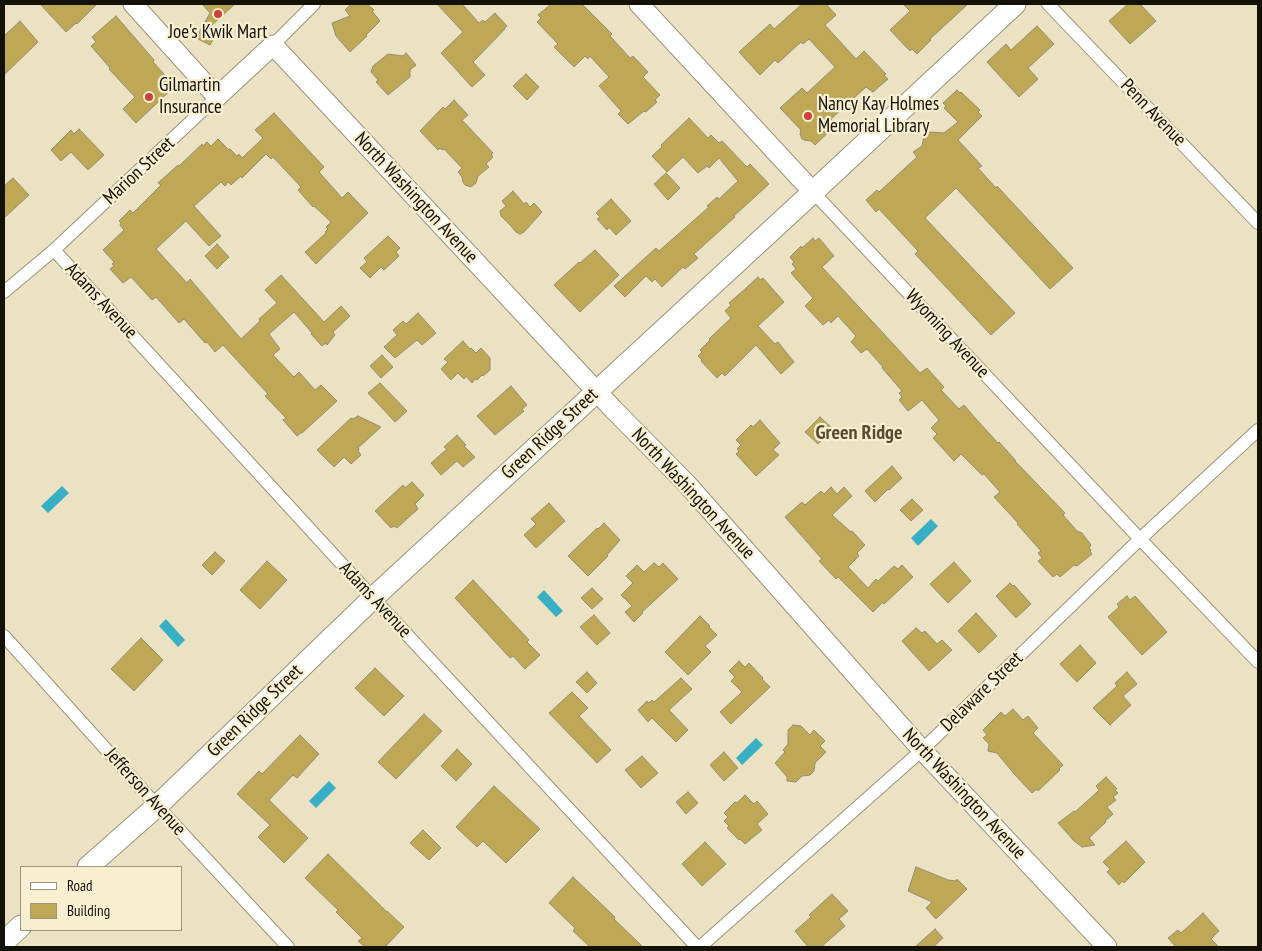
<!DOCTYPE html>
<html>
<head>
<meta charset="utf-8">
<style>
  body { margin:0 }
  #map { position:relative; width:1262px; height:951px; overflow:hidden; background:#eae2c3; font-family:"PT Sans Narrow",sans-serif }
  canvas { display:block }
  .frame { position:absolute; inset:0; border:5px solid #141107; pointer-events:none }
  .legend { position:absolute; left:20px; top:866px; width:162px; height:65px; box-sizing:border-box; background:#f7efd0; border:1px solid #9c9680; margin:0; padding:6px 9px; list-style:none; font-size:15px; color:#141107 }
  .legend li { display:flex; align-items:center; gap:10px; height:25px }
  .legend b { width:25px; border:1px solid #9c9680 }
</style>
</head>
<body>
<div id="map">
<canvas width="1262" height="951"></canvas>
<div class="frame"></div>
<ul class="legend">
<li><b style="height:6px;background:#fff"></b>Road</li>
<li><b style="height:14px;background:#bea855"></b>Building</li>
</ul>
</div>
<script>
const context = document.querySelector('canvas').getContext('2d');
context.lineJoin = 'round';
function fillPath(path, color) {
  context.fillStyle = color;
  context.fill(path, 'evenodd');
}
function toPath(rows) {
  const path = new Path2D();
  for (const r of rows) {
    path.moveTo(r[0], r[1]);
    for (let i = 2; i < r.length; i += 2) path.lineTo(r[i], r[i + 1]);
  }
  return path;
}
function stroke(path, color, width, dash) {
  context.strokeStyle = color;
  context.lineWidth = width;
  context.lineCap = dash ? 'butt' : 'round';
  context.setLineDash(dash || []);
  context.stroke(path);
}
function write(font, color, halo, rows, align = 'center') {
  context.font = font + ' "PT Sans Narrow",sans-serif';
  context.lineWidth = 4.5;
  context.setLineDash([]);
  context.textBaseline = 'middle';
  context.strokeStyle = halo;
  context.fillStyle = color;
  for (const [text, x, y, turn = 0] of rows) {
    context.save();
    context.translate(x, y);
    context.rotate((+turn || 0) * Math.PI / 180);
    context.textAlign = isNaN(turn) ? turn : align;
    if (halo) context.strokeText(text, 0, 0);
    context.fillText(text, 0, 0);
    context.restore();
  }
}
fillPath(toPath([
  [62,486,69,493,48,513,41,506],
  [931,519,938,526,918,546,911,538],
  [544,590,563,611,556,617,537,597],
  [166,619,185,640,178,647,159,626],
  [756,738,763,745,742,765,736,758],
  [329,781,336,788,316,808,309,801]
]), '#38afc5');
const building = toPath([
  [40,4,97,4,77,24,76,23,66,32,40,4],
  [202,4,235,4,211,26,218,30,210,45,196,38,210,13,202,4],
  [351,4,367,4,374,10,372,11,380,21,366,35,367,36,350,52,336,36,332,23,350,16,345,10,351,4],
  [437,4,462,4,479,23,483,20,485,22,495,13,507,26,504,29,505,29,473,62,485,75,472,87,441,53,463,32,437,4],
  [551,4,582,4,612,34,610,36,630,58,633,56,648,72,643,77,660,95,655,100,657,102,646,112,644,111,628,124,618,114,621,111,599,86,609,77,590,56,588,59,585,56,574,67,554,47,558,44,537,22,541,18,538,15,551,4],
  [802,4,826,4,836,15,825,25,856,59,864,51,886,74,884,75,888,79,873,92,866,87,831,119,836,125,815,145,811,141,804,140,802,139,800,134,801,130,780,108,802,88,807,93,835,67,809,39,803,44,801,42,778,63,775,60,760,75,739,52,770,24,774,29,802,4],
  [903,4,968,4,930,39,931,40,917,54,912,49,910,51,890,30,910,11,903,4],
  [1128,4,1140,4,1156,21,1130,44,1109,21,1128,4],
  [116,16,154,60,153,62,175,86,136,123,123,109,135,97,109,69,110,68,91,46,96,42,92,37,116,16],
  [20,21,38,42,4,75,4,36,20,21],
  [1037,26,1054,44,1028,68,1038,79,1019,97,987,62,1006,44,1011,50,1037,26],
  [406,53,416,65,410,70,410,77,388,95,376,82,378,80,371,72,373,66,388,54,403,56,406,53],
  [526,74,539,87,527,100,513,86,526,74],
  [957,90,960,93,961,92,980,110,978,112,982,116,958,140,982,166,978,168,996,188,997,186,1073,268,1050,289,956,188,925,218,1015,313,991,335,915,254,918,251,879,209,876,212,866,200,877,190,879,192,917,157,913,152,922,146,924,136,930,132,944,133,958,122,944,108,946,106,943,103,957,90],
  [454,100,468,115,462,120,493,153,491,154,493,157,486,164,489,167,478,176,476,183,471,187,465,185,463,182,462,177,458,172,462,168,444,149,442,150,440,148,438,150,420,131,443,107,445,109,454,100],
  [274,113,324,167,319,172,342,198,348,192,368,213,316,264,305,252,326,233,325,232,328,229,326,227,331,222,314,206,313,207,298,190,301,187,273,157,271,159,266,154,242,178,241,176,231,185,228,182,225,186,221,182,194,206,221,236,209,246,186,221,156,249,187,283,190,279,241,339,260,321,259,319,277,303,265,290,281,275,324,322,341,306,350,316,333,332,335,335,327,345,326,343,322,346,311,334,312,333,294,312,269,334,280,349,273,355,294,377,299,372,315,390,321,385,337,401,302,433,302,432,297,436,283,420,286,418,265,396,268,394,223,345,215,352,207,342,205,343,184,319,179,323,156,297,152,300,131,277,123,283,110,269,114,266,112,264,114,262,103,250,124,230,120,225,121,223,119,221,130,210,133,213,161,185,158,183,178,165,179,166,202,144,203,146,207,142,211,146,218,139,229,150,230,149,237,156,239,154,242,158,263,138,255,130,274,113],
  [689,118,708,138,711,135,719,143,722,141,747,167,750,164,769,184,734,216,735,217,694,254,698,258,685,269,683,267,662,287,655,279,652,282,646,276,625,297,614,286,656,248,659,251,709,207,707,206,717,197,719,199,738,181,719,158,709,168,707,166,698,173,683,157,667,172,652,156,662,147,661,145,689,118],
  [79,129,104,155,88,170,71,152,61,161,51,150,71,130,74,134,79,129],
  [666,173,680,188,668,200,654,184,666,173],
  [13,178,29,195,4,218,4,186,13,178],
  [513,191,524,204,526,202,530,207,534,203,542,212,524,232,520,234,516,232,510,225,501,216,500,211,506,206,502,201,513,191],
  [611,199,631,221,616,235,609,227,607,230,597,219,600,217,596,213,611,199],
  [388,236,400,248,396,252,399,256,384,270,381,267,370,278,360,268,367,262,364,258,388,236],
  [813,238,815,241,819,238,834,256,822,267,920,373,927,368,944,387,941,390,959,409,964,405,976,419,998,443,999,442,1016,461,1015,461,1065,513,1063,515,1077,531,1082,533,1091,545,1089,548,1091,550,1090,551,1092,554,1077,566,1074,565,1060,577,1057,574,1053,577,1038,561,1042,558,1038,553,1041,551,1017,524,1018,523,994,497,1000,492,984,474,982,475,961,454,954,461,933,438,937,434,931,428,939,420,922,400,908,411,899,400,902,397,899,393,902,391,882,368,883,367,867,349,861,353,851,342,856,336,838,316,831,323,829,320,823,325,805,306,813,298,791,273,796,269,792,264,794,262,790,257,801,246,802,248,813,238],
  [217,244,229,257,217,269,205,256,217,244],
  [595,250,619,275,580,312,554,285,579,262,580,263,595,250],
  [758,277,760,280,763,278,784,302,758,326,775,344,778,342,794,362,781,374,756,345,725,376,722,373,717,378,701,361,702,360,698,356,702,352,700,350,710,340,709,339,731,318,725,311,731,305,729,303,745,289,758,277],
  [418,313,436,333,422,345,417,340,395,358,384,347,397,335,393,330,403,321,406,324,418,313],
  [463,341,470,349,471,348,476,353,481,348,490,358,490,370,483,376,482,375,477,380,475,379,472,383,466,376,464,379,458,373,451,380,441,369,448,362,444,359,463,341],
  [382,355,393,367,381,378,370,366,382,355],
  [380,383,407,411,395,422,368,393,380,383],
  [511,386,527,405,522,409,524,411,495,435,477,416,511,386],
  [358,416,381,427,358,448,359,449,358,451,361,455,351,464,344,457,334,467,317,450,351,418,353,419,358,416],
  [820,417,833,429,818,444,805,432,820,417],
  [760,420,780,443,773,450,779,455,756,476,736,454,739,451,737,449,741,445,736,440,751,425,753,427,760,420],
  [457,435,466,445,464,446,475,457,463,467,457,461,441,475,431,463,447,449,444,447,457,435],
  [892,466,902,478,889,490,888,489,875,502,865,491,892,466],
  [412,482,424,495,415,504,418,509,397,528,394,526,391,528,375,511,403,485,405,488,412,482],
  [831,487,837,494,844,487,852,496,832,515,851,532,852,531,865,545,857,553,859,556,848,567,868,588,876,579,878,581,894,566,898,569,902,565,913,577,884,604,883,602,873,612,838,577,836,579,819,561,822,559,785,517,802,502,805,505,821,491,824,494,831,487],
  [912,499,923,510,911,521,900,510,912,499],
  [549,503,565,521,536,548,524,535,536,524,531,519,549,503],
  [604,523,620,540,607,555,608,556,588,576,568,556,597,528,598,529,604,523],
  [215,552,225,561,212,575,202,565,215,552],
  [267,561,287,580,260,609,240,590,267,561],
  [954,562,971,581,948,603,930,584,954,562],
  [654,563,659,567,663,563,678,579,642,612,643,613,634,622,625,612,632,606,621,595,633,583,626,576,637,565,644,572,654,563],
  [473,580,529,640,527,642,540,655,525,669,513,656,510,658,455,598,473,580],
  [1010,583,1013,586,1014,585,1031,604,1016,618,996,596,1010,583],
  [592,588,603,599,592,609,581,598,592,588],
  [1127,596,1130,600,1135,596,1167,632,1142,655,1108,617,1119,607,1117,604,1127,596],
  [976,613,997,636,979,653,958,631,976,613],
  [594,615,610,633,597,645,580,627,594,615],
  [700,616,710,626,709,627,717,635,705,646,711,652,688,675,665,652,700,616],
  [916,628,922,633,925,631,937,644,942,640,952,650,929,671,902,641,916,628],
  [141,638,163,660,134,691,111,669,141,638],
  [1080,645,1096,663,1077,682,1060,664,1080,645],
  [739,661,745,667,749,663,763,678,762,679,770,687,731,724,720,712,742,692,731,681,735,677,729,671,739,661],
  [375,668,404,696,384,716,355,688,375,668],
  [587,672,597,683,587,693,576,682,587,672],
  [1127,672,1137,684,1123,696,1131,705,1110,725,1093,708,1117,686,1115,683,1127,672],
  [681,678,692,689,669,710,688,730,676,742,652,718,648,722,638,710,647,701,649,703,652,700,654,702,681,678],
  [572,692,588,708,579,716,611,750,597,763,549,713,572,692],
  [1013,709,1023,720,1028,716,1038,728,1033,733,1063,765,1059,769,1060,770,1038,791,1037,789,1032,793,1015,775,997,753,988,751,989,744,983,738,987,735,983,730,1001,712,1005,716,1013,709],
  [424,714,442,731,396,779,378,762,424,714],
  [793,725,801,726,810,735,814,730,825,741,820,746,826,752,815,763,814,771,810,775,802,776,796,782,787,781,787,777,775,763,785,752,783,750,788,744,788,730,793,725],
  [300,735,319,754,297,778,293,775,269,800,308,838,284,863,258,837,270,825,237,794,259,771,262,774,300,735],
  [457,749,472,764,456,781,441,766,457,749],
  [724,752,738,768,724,781,710,765,724,752],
  [642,756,658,773,641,788,625,770,642,756],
  [1106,777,1117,789,1115,790,1118,793,1113,797,1116,800,1107,807,1113,814,1105,821,1106,822,1089,838,1095,845,1082,847,1074,841,1058,823,1074,811,1075,812,1095,794,1099,790,1096,786,1106,777],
  [494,786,540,829,506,863,483,841,477,847,456,827,494,786],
  [688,792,698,803,686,814,676,802,688,792],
  [745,795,754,804,757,801,768,814,757,824,762,830,745,844,740,839,739,840,727,828,729,826,724,821,728,817,724,813,735,802,737,803,745,795],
  [423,830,441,848,429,860,410,843,423,830],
  [1126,841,1145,862,1124,883,1122,881,1119,885,1107,872,1110,869,1103,862,1126,841],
  [705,842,726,864,702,886,682,864,705,842],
  [328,854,387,912,387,911,404,927,385,947,365,947,358,941,362,938,336,912,338,910,305,878,328,854],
  [916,867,948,880,956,881,957,879,967,889,936,919,926,908,932,902,908,891,916,867],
  [573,877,615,917,614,919,643,947,590,947,573,931,575,928,549,903,573,877],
  [832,894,848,911,839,919,845,926,821,947,808,947,795,931,811,917,809,915,832,894],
  [1203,913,1219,931,1211,939,1219,947,1176,947,1168,938,1178,930,1181,933,1203,913],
  [935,929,943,938,933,947,915,947,935,929]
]);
fillPath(building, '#bea855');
stroke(building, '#958d71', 1);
const street = toPath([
  [1048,4,1258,223],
  [273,45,314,4],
  [813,192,1140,539,1258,662],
  [54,250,373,598,697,947],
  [4,292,54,250,217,97],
  [4,636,157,806,288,947],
  [700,947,922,750,1140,539,1258,430]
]);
const secondary = toPath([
  [133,4,217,97,273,45,613,409,687,484,922,750,1107,947],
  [639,4,813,192]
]);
const primary = toPath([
  [88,867,157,806,373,598,813,192,1015,4],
  [4,942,21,926]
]);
stroke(street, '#9b9377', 14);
stroke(secondary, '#9b9377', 21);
stroke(primary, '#9b9377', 23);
stroke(street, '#fff', 12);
stroke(secondary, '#fff', 19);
stroke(primary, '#fff', 21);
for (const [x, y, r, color] of [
  [218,14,5,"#ce403c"],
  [149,97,5,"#ce403c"],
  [808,116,5,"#ce403c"]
]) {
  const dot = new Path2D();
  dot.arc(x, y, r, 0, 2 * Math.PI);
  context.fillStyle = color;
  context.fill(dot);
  stroke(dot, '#f7efd0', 2);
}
write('19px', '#141107', '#f7efd0', [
  ["Joe's Kwik Mart",218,33,"center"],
  ["Gilmartin",159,86],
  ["Insurance",159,108],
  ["Nancy Kay Holmes",818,105],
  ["Memorial Library",818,127]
], 'left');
write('19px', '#141107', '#f7efd0', [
  ["Penn Avenue",1153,113,46],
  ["Marion Street",139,171,-43],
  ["North Washington Avenue",416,198,47],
  ["Adams Avenue",101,301,47],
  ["Wyoming Avenue",947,334,47],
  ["Green Ridge Street",550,434,-43],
  ["North Washington Avenue",693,494,47],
  ["Adams Avenue",375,600,47],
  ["Delaware Street",982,692,-44],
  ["Green Ridge Street",255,711,-44],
  ["Jefferson Avenue",145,792,48],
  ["North Washington Avenue",964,794,47]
]);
write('bold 20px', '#544c32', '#f7efd0', [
  ["Green Ridge",859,433]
]);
</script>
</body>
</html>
